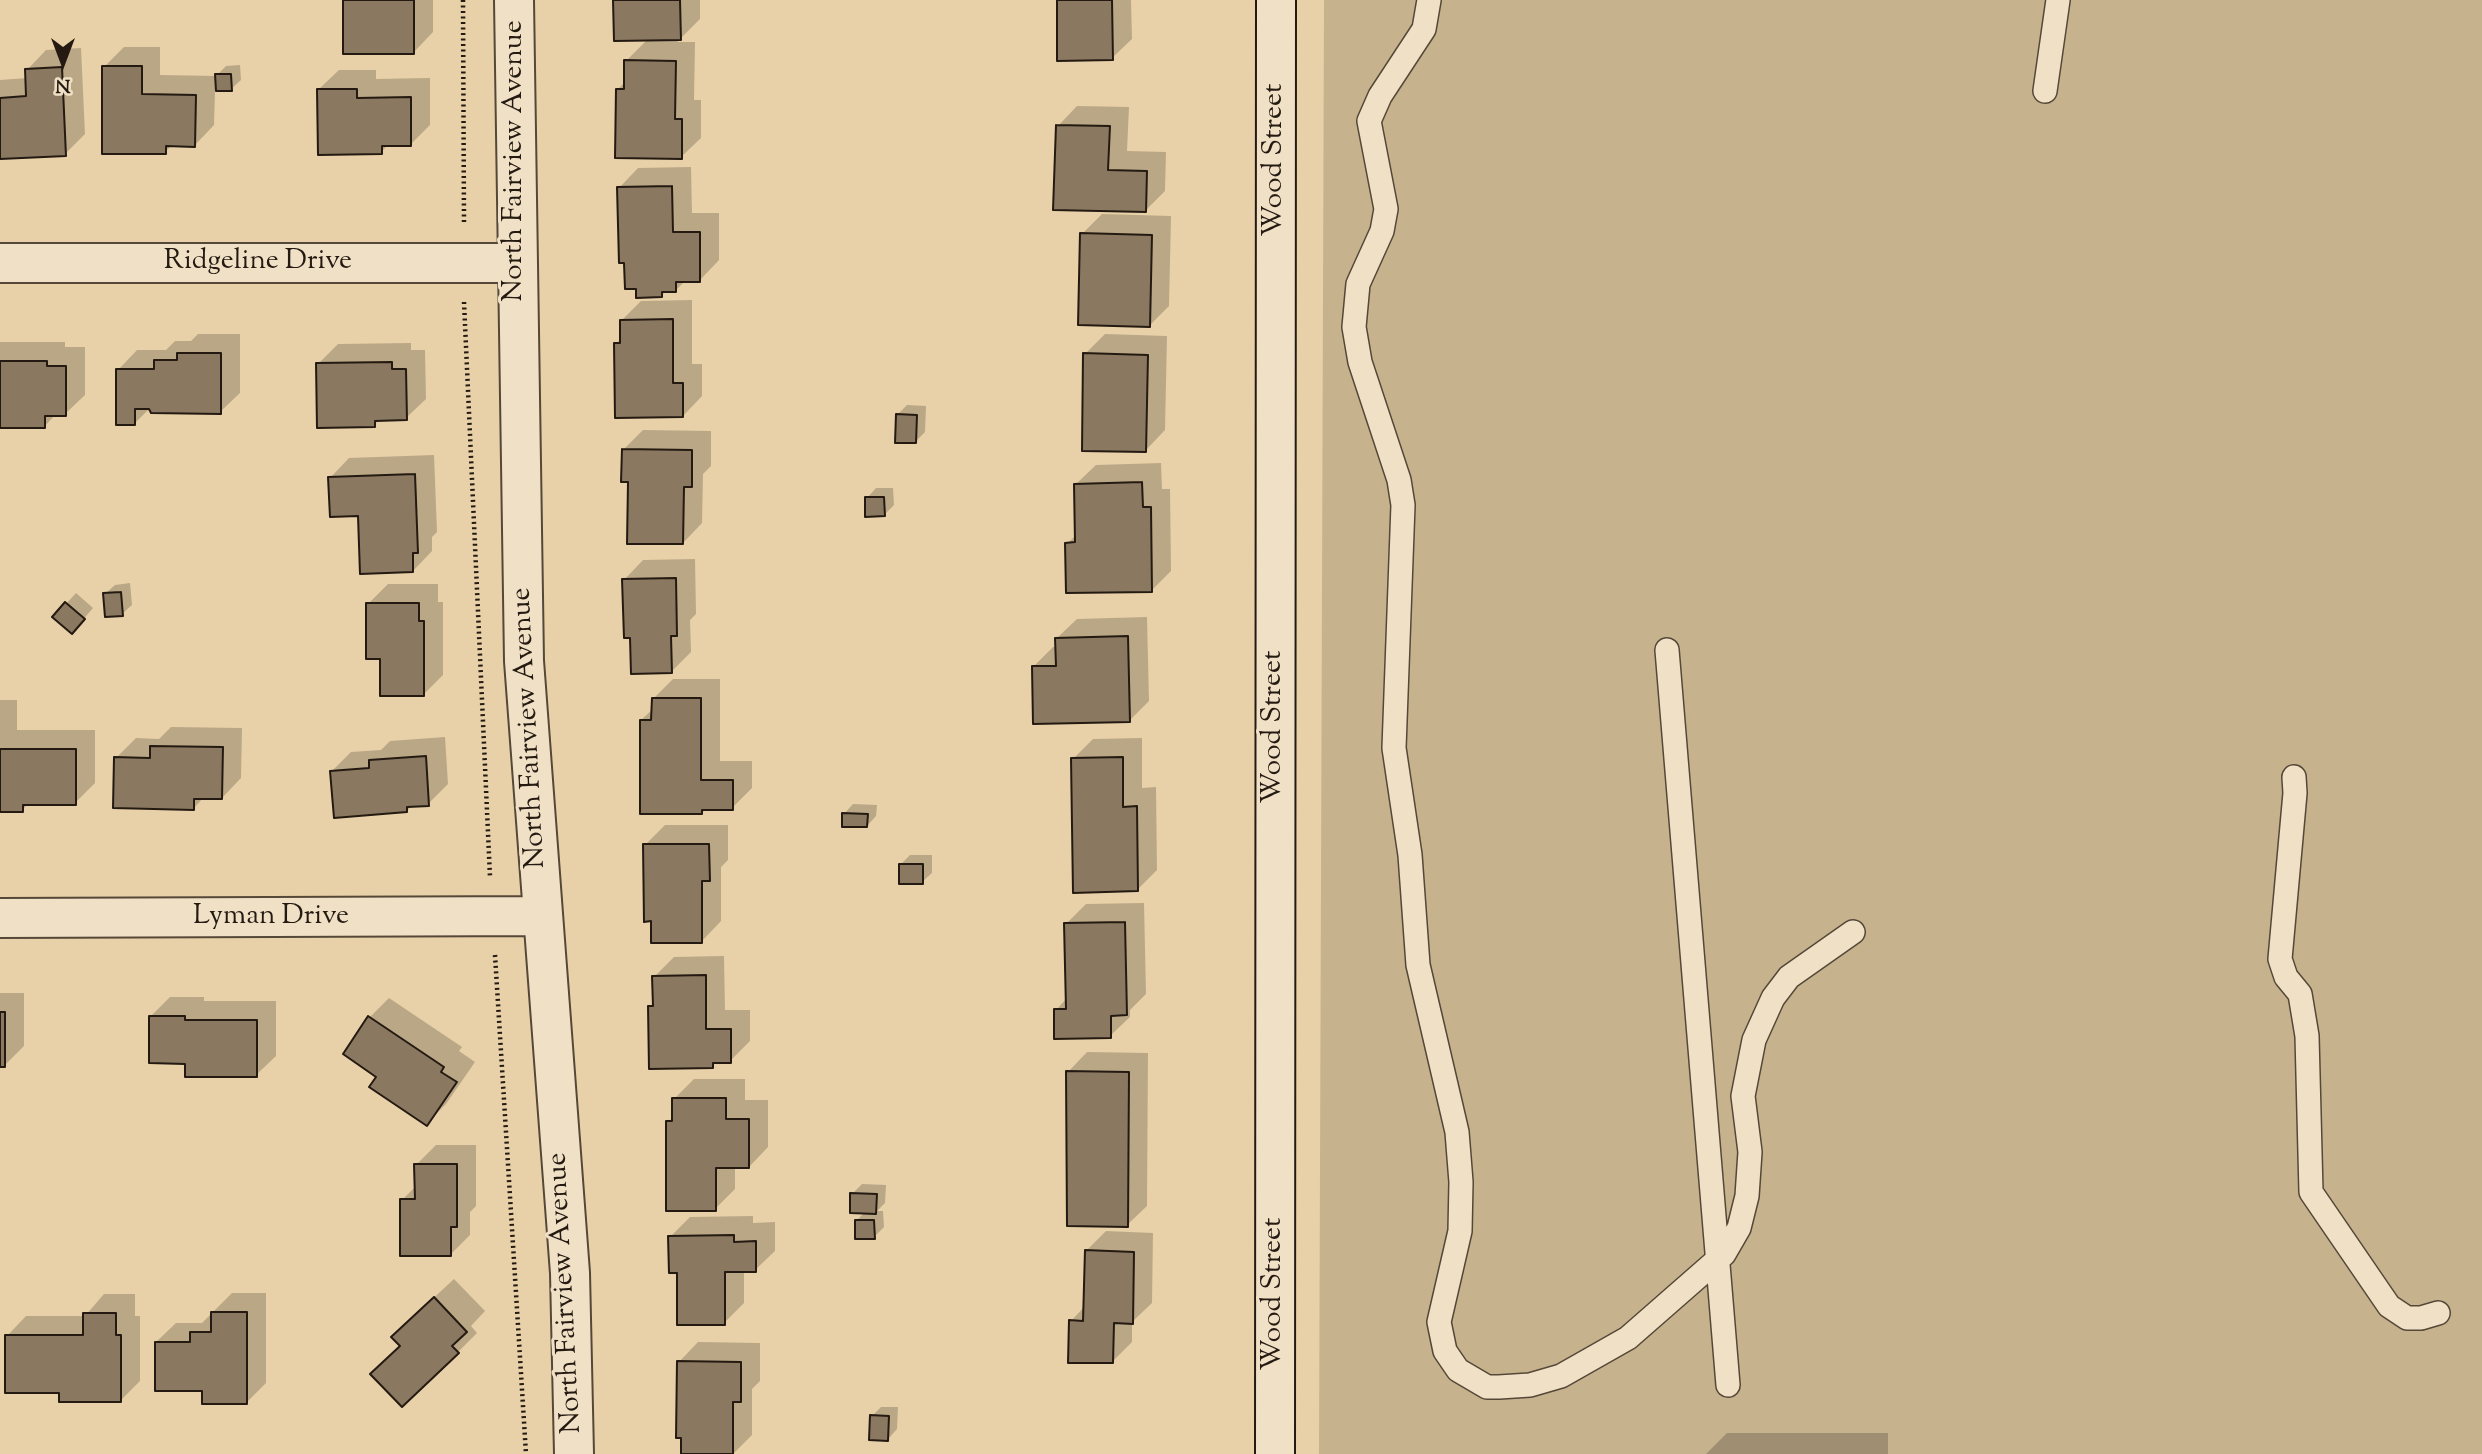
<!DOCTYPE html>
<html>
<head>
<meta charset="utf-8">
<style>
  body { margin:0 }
  #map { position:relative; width:2482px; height:1454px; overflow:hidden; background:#e8d1a8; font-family:"Sorts Mill Goudy",serif }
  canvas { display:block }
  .north { position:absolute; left:28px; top:28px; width:70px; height:70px; -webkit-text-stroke:5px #f0e1c6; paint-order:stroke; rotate:180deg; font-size:19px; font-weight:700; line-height:28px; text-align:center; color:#241a12 }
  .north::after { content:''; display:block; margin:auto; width:24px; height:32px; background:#241a12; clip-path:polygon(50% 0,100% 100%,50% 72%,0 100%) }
</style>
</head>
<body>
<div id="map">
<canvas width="2482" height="1454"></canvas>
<div class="north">N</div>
</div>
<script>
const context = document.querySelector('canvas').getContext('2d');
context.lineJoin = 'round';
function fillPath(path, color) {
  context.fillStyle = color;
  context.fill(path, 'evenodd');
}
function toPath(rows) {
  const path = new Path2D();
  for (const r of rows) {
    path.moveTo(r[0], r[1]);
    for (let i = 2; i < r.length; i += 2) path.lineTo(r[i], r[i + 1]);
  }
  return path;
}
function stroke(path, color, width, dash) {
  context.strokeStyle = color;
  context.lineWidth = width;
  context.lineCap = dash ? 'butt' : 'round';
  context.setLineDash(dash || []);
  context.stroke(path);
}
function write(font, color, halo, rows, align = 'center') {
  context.font = font + ' "Sorts Mill Goudy",serif';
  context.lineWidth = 6;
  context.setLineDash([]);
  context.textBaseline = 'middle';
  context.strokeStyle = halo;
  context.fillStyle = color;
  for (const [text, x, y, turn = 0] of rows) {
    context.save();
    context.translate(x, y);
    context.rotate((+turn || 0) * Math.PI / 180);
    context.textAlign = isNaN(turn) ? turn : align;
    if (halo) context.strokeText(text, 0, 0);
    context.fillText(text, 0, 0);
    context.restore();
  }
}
fillPath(toPath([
  [1324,0,2482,0,2482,1454,1319,1454]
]), '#c7b28e');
fillPath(toPath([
  [345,0,433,0,433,32,414,52],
  [615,0,700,0,700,19,677,42,695,42,694,100,701,100,701,138,681,157,618,89,625,82,626,61,648,39],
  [1058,0,1131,0,1132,39,1112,58],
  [124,47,160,47,160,75,216,76,226,66,240,65,241,80,231,89,215,90,214,125,195,145,173,144,165,152,104,67],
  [81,48,85,134,65,154,0,157,0,80,27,78,27,70,46,50],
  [339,70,376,70,376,79,430,78,430,125,411,144,389,144,381,152,319,89],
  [1077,106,1129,107,1127,151,1166,152,1165,191,1146,210,1058,126],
  [691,167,692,213,719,213,719,260,700,280,686,280,676,290,667,290,661,296,619,188,638,168],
  [1102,214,1171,216,1169,306,1149,326,1082,234],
  [692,300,692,364,702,364,702,396,683,416,616,344,622,338,621,321,641,301],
  [198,334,240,334,240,393,220,412,150,408,135,423,118,370,137,350,166,350,175,341,191,341],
  [1105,334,1167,336,1165,430,1146,450,1085,354],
  [0,342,65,342,65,347,85,347,85,395,65,414,56,414,44,427,0,427],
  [411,343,411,350,425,350,426,399,406,418,380,419,374,425,318,364,338,344],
  [907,405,926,406,925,432,915,442,897,415],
  [643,430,711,431,711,466,703,474,702,523,683,543,629,480,623,450],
  [434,455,437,532,432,537,432,551,413,571,330,478,349,458],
  [1161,463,1162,489,1170,489,1171,571,1152,590,1067,544,1077,534,1076,484,1096,465],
  [876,488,893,488,894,505,884,515,867,498],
  [695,559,696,614,690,620,691,652,671,672,632,636,624,580,643,560],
  [130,583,132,605,122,614,105,594,115,585],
  [388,584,438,584,438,602,443,602,443,675,423,695,382,657,368,604],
  [76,593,93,608,81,622,55,616],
  [1147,617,1149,701,1129,721,1033,667,1053,647,1057,647,1057,638,1077,619],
  [673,679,720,679,720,761,752,761,752,788,732,808,707,808,702,813,641,720,653,709,653,699],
  [0,700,17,700,17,730,95,730,95,783,75,803,29,803,22,810,0,810],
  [171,727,242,728,241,778,222,798,204,797,194,808,116,758,136,738,159,739],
  [445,737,448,784,428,804,412,805,407,811,332,771,351,752,381,750,390,741],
  [1142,738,1142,788,1156,787,1157,870,1137,890,1073,759,1093,739],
  [853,804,877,805,876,816,867,826,844,814],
  [665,825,728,825,728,860,721,867,721,921,702,941,652,919,645,845],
  [910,855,932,855,932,873,922,882,900,865],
  [1144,903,1146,994,1130,1010,1130,1017,1110,1036,1056,1010,1067,998,1066,924,1086,904],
  [724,956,725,1010,750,1010,750,1041,730,1061,717,1061,712,1066,650,1007,654,1002,654,977,674,957],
  [0,993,24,993,24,1046,4,1066,0,1066],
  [170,997,204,997,204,1001,276,1001,276,1056,256,1075,187,1062,151,1016],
  [389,998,462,1047,459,1051,475,1062,446,1104,426,1124,378,1077,370,1017],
  [1087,1052,1148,1053,1147,1206,1127,1225,1068,1072],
  [694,1079,745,1079,745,1100,768,1100,768,1147,749,1167,735,1167,735,1189,715,1209,668,1122,674,1116,674,1099],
  [436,1145,476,1145,476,1206,470,1212,470,1235,450,1255,402,1200,417,1185,416,1165],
  [862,1184,886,1185,885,1203,877,1211,883,1211,884,1227,874,1237,857,1220,865,1212,852,1194],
  [753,1216,753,1223,775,1222,775,1251,755,1270,744,1270,744,1303,724,1323,679,1271,670,1237,690,1217],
  [1106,1231,1153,1233,1152,1303,1132,1322,1132,1342,1112,1362,1071,1321,1085,1306,1086,1251],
  [454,1279,485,1311,471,1326,477,1333,458,1352,402,1346,413,1317],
  [232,1293,266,1293,266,1383,246,1403,204,1390,156,1342,176,1323,202,1323],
  [104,1294,135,1294,135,1316,140,1316,140,1381,120,1401,7,1336,26,1316,85,1316],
  [698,1342,760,1343,760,1381,752,1389,752,1435,733,1454,683,1454,679,1362],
  [881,1407,898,1407,897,1429,888,1439,872,1416],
  [1727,1433,1888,1433,1888,1454,1706,1454]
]), '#0003');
const building = toPath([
  [343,0,414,0,414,54,343,54,343,0],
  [613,0,680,0,681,40,614,41,613,0],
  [1057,0,1112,0,1113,60,1057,61,1057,0],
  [624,60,676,61,675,119,682,119,682,159,615,158,616,89,624,89,624,60],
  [102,66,142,66,142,94,196,95,195,147,166,146,166,154,102,154,102,66],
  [62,67,66,156,0,159,0,98,26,96,25,69,62,67],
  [215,74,231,74,232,91,216,91,215,74],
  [317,89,357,89,357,98,411,97,411,146,382,146,382,154,318,155,317,89],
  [1056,125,1110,126,1108,170,1147,171,1146,212,1053,210,1056,125],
  [672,186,673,232,700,232,700,282,676,282,676,292,662,292,662,297,636,298,636,289,625,289,624,263,619,263,617,187,672,186],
  [1080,233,1152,235,1150,327,1078,325,1080,233],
  [673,319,673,383,683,383,683,417,615,418,614,343,620,343,620,320,673,319],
  [177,353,221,353,221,414,151,413,149,409,135,409,135,425,116,425,116,369,154,369,154,360,177,360,177,353],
  [1083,353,1148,355,1146,452,1082,451,1083,353],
  [0,361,47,361,47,366,66,366,66,416,45,416,45,428,0,428,0,361],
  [392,362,392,369,406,369,407,420,375,421,375,427,317,428,316,363,392,362],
  [896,414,917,415,916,443,895,443,896,414],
  [622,449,692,450,692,487,684,487,683,544,627,544,628,482,621,482,622,449],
  [415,474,418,553,413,553,413,572,360,574,358,516,330,517,328,477,415,474],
  [1142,482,1143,507,1151,507,1152,592,1066,593,1065,543,1075,542,1074,484,1142,482],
  [865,497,884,497,885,516,865,517,865,497],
  [676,578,677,636,671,636,672,673,631,674,630,638,624,638,622,579,676,578],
  [121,592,123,616,105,617,103,593,121,592],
  [65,602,85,619,72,634,52,617,65,602],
  [366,603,419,603,419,621,424,621,424,696,380,696,380,659,366,659,366,603],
  [1128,636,1130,722,1033,724,1032,666,1056,666,1055,638,1128,636],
  [652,698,701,698,701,780,733,780,733,810,702,810,702,814,640,814,640,720,651,720,652,698],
  [150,746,223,747,222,799,194,799,194,810,113,808,114,757,150,758,150,746],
  [0,749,76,749,76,805,23,805,23,812,0,812,0,749],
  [426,756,429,806,407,807,407,812,334,818,330,771,369,768,369,760,426,756],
  [1123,757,1123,807,1137,806,1138,891,1073,893,1071,758,1123,757],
  [842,813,868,814,867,827,842,827,842,813],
  [643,844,709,844,710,881,702,881,702,943,651,943,651,921,644,922,643,844],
  [899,864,923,864,923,884,899,884,899,864],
  [1125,922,1127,1015,1111,1016,1111,1038,1054,1039,1054,1009,1066,1009,1064,923,1125,922],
  [706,975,706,1029,731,1029,731,1063,713,1063,713,1068,649,1069,648,1006,653,1006,652,976,706,975],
  [0,1012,5,1012,5,1067,0,1067,0,1012],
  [149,1016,185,1016,185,1020,257,1020,257,1077,185,1077,185,1064,149,1063,149,1016],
  [368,1016,444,1067,441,1072,457,1082,427,1126,369,1087,376,1077,343,1054,368,1016],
  [1066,1071,1129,1072,1128,1227,1067,1226,1066,1071],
  [672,1098,726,1098,726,1119,749,1119,749,1168,716,1168,716,1211,666,1211,666,1121,672,1121,672,1098],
  [414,1164,457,1164,457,1227,451,1227,451,1256,400,1256,400,1199,415,1199,414,1164],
  [850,1193,877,1194,876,1214,850,1213,850,1193],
  [855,1220,874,1220,875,1239,855,1239,855,1220],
  [734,1235,734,1242,756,1241,756,1272,725,1272,725,1325,677,1325,677,1273,669,1273,668,1236,734,1235],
  [1085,1250,1134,1252,1133,1324,1114,1323,1113,1363,1068,1363,1069,1320,1083,1321,1085,1250],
  [434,1297,467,1332,452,1346,459,1353,402,1407,370,1374,400,1346,391,1337,434,1297],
  [211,1312,247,1312,247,1404,202,1404,202,1391,155,1391,155,1342,190,1342,190,1332,211,1332,211,1312],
  [83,1313,116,1313,116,1335,121,1335,121,1402,59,1402,59,1393,5,1393,5,1335,83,1335,83,1313],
  [677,1361,741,1362,741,1402,733,1402,733,1454,681,1454,681,1438,676,1438,677,1361],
  [870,1415,889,1416,888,1441,869,1440,870,1415]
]);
fillPath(building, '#8a7960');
stroke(building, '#241a12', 2);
const lane = toPath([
  [1429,0,1424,29,1380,96,1369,121,1386,209,1382,231,1358,284,1354,327,1360,362,1399,480,1403,505,1394,748,1410,855,1418,965,1457,1132,1461,1182,1460,1231,1439,1322,1445,1351,1458,1370,1487,1387,1499,1387,1530,1385,1561,1376,1628,1338,1724,1254,1739,1228,1747,1196,1750,1152,1743,1096,1754,1040,1773,998,1789,977,1853,932],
  [2045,91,2058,0],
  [1667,650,1728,1385],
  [2294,777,2295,793,2280,959,2286,977,2300,994,2307,1036,2311,1192,2389,1306,2407,1318,2421,1318,2438,1313]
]);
const street = toPath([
  [514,0,524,661,570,1273,574,1454],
  [0,263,516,263],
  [0,918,542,916]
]);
const secondary = toPath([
  [1275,1454,1276,0]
]);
stroke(lane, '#554838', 26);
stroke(street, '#554838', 42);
stroke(secondary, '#241a12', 42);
stroke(toPath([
  [463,0,464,223],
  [464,302,490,877],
  [495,955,526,1454]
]), '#241a12', 4.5, [2, 3.5]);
stroke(lane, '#f0e1c6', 23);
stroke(street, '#f0e1c6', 38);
stroke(secondary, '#f0e1c6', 38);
write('28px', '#241a12', '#f0e1c6', [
  ["Wood Street",1276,160,-90],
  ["North Fairview Avenue",516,161,-90],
  ["Ridgeline Drive",258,263],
  ["Wood Street",1275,727,-90],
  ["North Fairview Avenue",531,728,-93],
  ["Lyman Drive",271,918],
  ["North Fairview Avenue",567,1293,-93],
  ["Wood Street",1275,1294,-90]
]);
</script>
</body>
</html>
